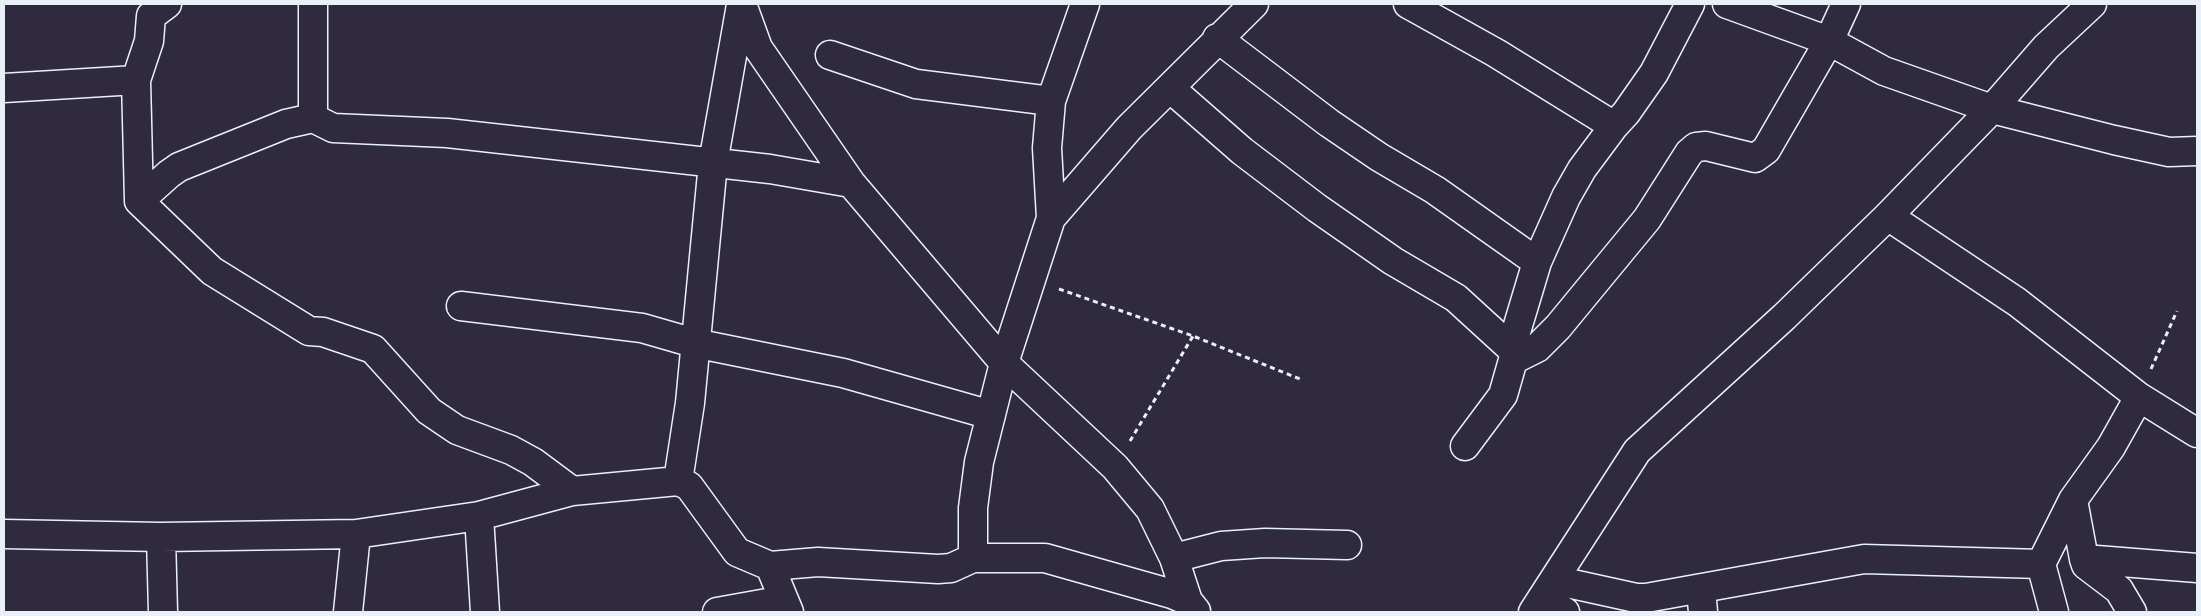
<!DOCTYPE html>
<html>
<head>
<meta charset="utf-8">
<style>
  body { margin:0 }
  #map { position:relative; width:2201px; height:616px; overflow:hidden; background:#2f2a3d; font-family:Sriracha,sans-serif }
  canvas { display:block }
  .frame { position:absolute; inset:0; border:5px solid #e8f1f8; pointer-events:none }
</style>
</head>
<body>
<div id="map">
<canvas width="2201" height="616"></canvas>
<div class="frame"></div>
</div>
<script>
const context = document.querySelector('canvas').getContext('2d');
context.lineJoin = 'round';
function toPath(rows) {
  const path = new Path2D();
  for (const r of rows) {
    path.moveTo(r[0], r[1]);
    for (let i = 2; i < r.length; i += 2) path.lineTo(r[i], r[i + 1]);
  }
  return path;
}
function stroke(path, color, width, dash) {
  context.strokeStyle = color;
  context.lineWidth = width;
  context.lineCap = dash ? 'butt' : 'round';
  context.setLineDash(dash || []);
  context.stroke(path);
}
const minor = toPath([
  [167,4,151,16,149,41,136,80,139,201,212,271,309,331,323,332,373,349,429,411,457,430,511,450,533,462,572,491],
  [742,4,758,48,851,183,1004,363,1115,467,1150,509,1174,558,1188,601],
  [1408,4,1496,53,1614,126],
  [1727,4,1829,41,1884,71,1992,109,2114,140,2169,152,2197,151],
  [1217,38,1329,123,1379,157,1435,190,1537,262],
  [830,55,916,84,1051,101],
  [4,88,136,80],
  [1170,88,1242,151,1317,208,1393,261,1456,298,1514,351],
  [313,118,313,4],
  [139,201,169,174,179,167,286,124,313,118,333,128,447,133,770,169,851,183],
  [1888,216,2017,302,2139,397,2197,433],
  [1051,218,1047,148,1051,101,1085,4],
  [461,306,642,328,694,343,843,373,991,415],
  [1513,360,1537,348,1558,327,1647,219,1689,153,1696,147,1706,146,1755,158,1766,150,1829,41,1846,4],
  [1465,446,1503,395,1513,360,1516,332,1537,262,1566,197,1582,169,1614,126,1626,113,1654,73,1690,4],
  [678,481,690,403,713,163,741,5],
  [2073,500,2084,559,2086,565,2119,590,2132,612],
  [479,516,485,612],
  [4,534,161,537,356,534,479,516,572,491,678,481,689,486,737,552,770,566,789,612],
  [161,537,163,612],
  [973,558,973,508,979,462,1004,363,1051,218,1129,128,1254,4],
  [1174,558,1221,546,1265,543,1347,545],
  [2084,559,2197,568],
  [770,566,818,562,938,569,951,568,973,558,1045,558,1172,594,1188,601,1196,611],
  [1554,580,1636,598,1646,598,1864,559,2041,564],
  [1701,589,1703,612],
  [1543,597,1565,612],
  [348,612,356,534],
  [717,612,784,600],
  [1533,612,1637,451,1784,317,1888,216,1992,109,2046,47,2092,4],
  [2054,612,2041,564,2073,500,2111,447,2139,397]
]);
stroke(minor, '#e8f1f8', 31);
stroke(toPath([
  [1059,289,1193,336,1300,379],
  [2151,369,2177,311],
  [1130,441,1193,336]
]), '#e8f1f8', 3, [5, 4]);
stroke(minor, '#2f2a3d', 28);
</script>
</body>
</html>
